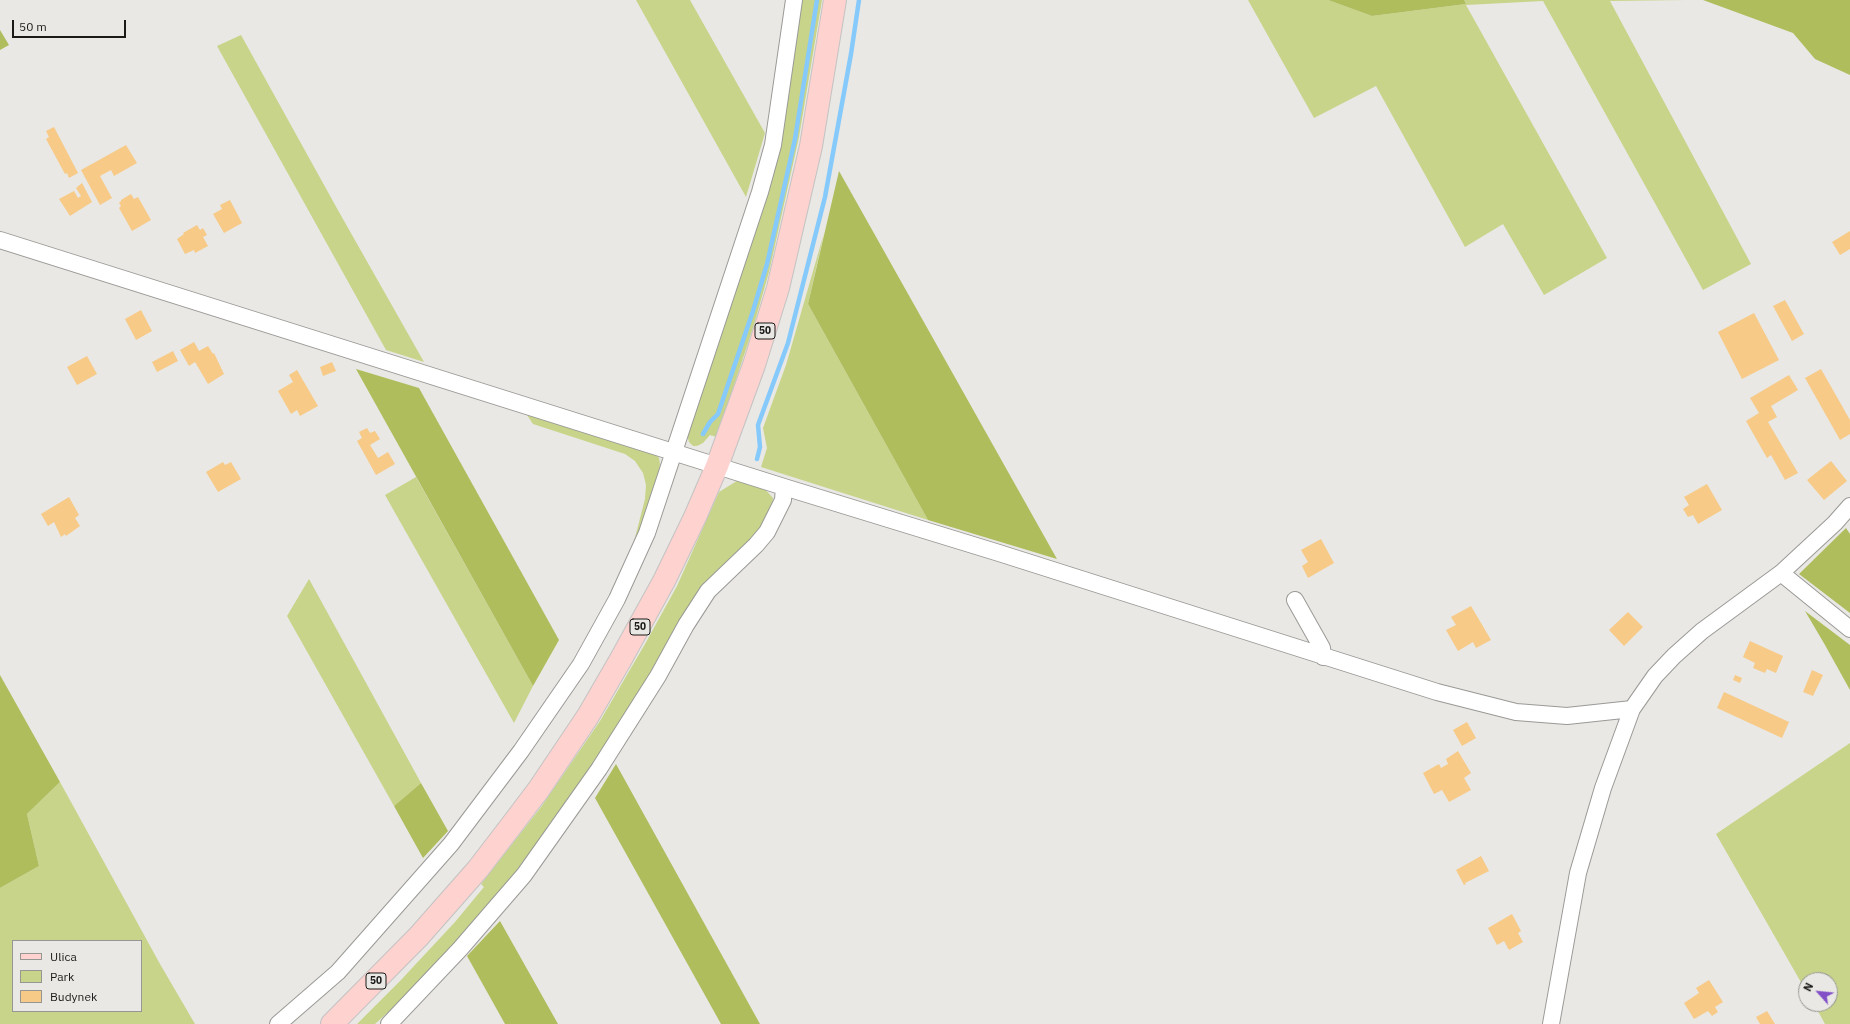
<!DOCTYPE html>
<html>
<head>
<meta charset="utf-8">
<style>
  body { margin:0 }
  #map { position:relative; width:1850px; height:1024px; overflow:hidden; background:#e9e8e4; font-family:"IBM Plex Sans",sans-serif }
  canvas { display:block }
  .legend { position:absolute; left:12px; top:940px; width:130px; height:72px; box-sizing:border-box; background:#e9e8e4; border:1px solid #969693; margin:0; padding:5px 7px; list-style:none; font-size:12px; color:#1a1a19 }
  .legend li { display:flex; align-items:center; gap:8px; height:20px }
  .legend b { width:20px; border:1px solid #969693 }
  .north { position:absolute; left:1798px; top:972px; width:40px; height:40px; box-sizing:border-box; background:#e9e8e4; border:1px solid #969693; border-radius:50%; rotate:297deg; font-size:11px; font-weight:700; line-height:16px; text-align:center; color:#1a1a19 }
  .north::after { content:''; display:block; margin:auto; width:14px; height:18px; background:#824fc7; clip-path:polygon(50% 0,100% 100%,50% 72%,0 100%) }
  .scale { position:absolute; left:12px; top:20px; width:114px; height:18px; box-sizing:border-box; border:2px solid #1a1a19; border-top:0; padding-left:5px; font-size:12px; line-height:14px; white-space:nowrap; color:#1a1a19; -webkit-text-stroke:3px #e9e8e4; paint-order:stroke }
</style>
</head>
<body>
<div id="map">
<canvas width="1850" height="1024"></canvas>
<ul class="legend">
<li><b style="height:5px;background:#fdd2cf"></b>Ulica</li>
<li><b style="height:11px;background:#c8d489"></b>Park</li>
<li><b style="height:11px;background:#f7ca87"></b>Budynek</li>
</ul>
<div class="north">N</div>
<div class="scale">50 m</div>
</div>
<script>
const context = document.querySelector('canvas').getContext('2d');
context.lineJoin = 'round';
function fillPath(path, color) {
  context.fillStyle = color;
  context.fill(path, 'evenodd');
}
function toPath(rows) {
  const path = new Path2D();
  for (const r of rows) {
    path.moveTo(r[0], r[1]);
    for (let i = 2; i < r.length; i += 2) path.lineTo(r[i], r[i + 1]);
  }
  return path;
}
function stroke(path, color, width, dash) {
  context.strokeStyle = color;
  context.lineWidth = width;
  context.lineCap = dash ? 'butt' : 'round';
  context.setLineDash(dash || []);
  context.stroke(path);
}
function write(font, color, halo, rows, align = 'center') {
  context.font = font + ' "IBM Plex Sans",sans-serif';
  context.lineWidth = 4;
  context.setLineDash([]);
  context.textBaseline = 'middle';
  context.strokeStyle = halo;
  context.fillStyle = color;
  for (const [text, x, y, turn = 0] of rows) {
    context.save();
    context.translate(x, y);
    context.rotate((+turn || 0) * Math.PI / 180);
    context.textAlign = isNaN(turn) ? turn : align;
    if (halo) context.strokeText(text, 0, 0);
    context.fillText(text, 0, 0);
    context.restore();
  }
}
fillPath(toPath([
  [636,0,690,0,765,133,746,197],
  [803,0,822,0,799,137,769,272,753,328,717,437,710,435,703,443,697,446,693,446,689,442,687,435,737,274,798,11],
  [1248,0,1328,0,1372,16,1466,4,1464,0,1686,0,1610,1,1751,264,1703,290,1543,1,1466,5,1607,258,1544,295,1503,224,1465,247,1376,86,1314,118],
  [241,35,339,212,424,362,386,350,217,46],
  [824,233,808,304,928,520,761,467,767,448,763,428,786,365],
  [525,412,653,451,659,458,660,464,657,482,629,561,645,499,646,485,643,473,635,461,625,454,533,424],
  [416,477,533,686,514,723,385,495],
  [740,479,762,486,773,498,772,510,763,527,652,678,521,871,404,1003,387,1013,375,1024,357,1024,400,981,455,922,484,887,481,884,541,807,600,721,645,644,677,586,719,492],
  [309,579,421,783,394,806,287,616],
  [1850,743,1850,1024,1825,1024,1814,1004,1830,1004,1830,980,1806,980,1806,991,1716,834],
  [60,782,160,964,195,1024,0,1024,0,888,39,866,27,814],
  [13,941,141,941,141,1011,13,1011]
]), '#c8d489');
fillPath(toPath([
  [1328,0,1464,0,1466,4,1372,16],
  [1703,0,1850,0,1850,75,1815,59,1793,33],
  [0,30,9,45,0,50],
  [839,171,1057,559,928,520,808,304],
  [356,369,419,388,559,640,533,686],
  [1846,528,1850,534,1850,613,1799,574],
  [1805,611,1850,645,1850,690,1825,645],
  [0,675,60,782,27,814,39,866,0,888],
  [616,764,760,1024,721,1024,595,798],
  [421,783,448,831,423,858,394,806],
  [500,921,558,1024,505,1024,467,956]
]), '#afbd5c');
stroke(toPath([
  [703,434,710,422,718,414,753,311,767,264,795,139,817,0],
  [757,459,760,447,758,425,788,343,825,197,851,54,859,0]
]), '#86cafc', 4.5);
fillPath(toPath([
  [54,127,78,173,69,178,67,173,65,174,46,139,49,137,46,131],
  [126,145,137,163,114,176,111,170,100,176,112,198,100,205,81,170],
  [82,183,92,202,70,216,59,199,74,191,78,198,81,196,76,188],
  [131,194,134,199,138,197,151,220,132,231,119,208,121,206,119,203,121,201,121,200],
  [230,200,242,223,224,233,213,214,222,209,220,205],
  [197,225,200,230,203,228,207,235,203,237,208,246,195,253,194,250,185,254,177,239,184,234,183,233],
  [1850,231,1850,249,1840,255,1832,242],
  [1785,300,1804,334,1792,341,1773,306],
  [141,310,152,331,136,340,125,319],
  [1754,313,1779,360,1742,379,1718,332],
  [194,342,199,351,208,346,213,354,214,353,224,374,208,384,195,362,189,366,180,350],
  [173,351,178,361,157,372,152,362],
  [87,356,97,374,77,385,67,367],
  [332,362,336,371,323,376,320,367],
  [1821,369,1850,420,1850,434,1840,440,1805,378],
  [297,370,318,406,300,416,297,410,291,414,278,391,293,382,289,375],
  [1789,375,1798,390,1771,406,1777,417,1768,422,1798,473,1785,480,1771,455,1767,458,1746,421,1759,413,1750,398],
  [367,428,370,433,375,431,380,439,370,445,378,458,388,452,395,464,376,475,357,441,362,438,359,432],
  [1831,461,1847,481,1824,500,1807,480],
  [223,462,225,465,231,462,241,479,218,492,206,472],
  [1707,484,1722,510,1698,524,1693,515,1688,517,1683,509,1689,505,1684,497],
  [69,497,79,515,75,518,80,526,66,536,65,534,61,537,54,522,48,526,41,514],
  [1321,539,1334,563,1308,578,1302,566,1308,562,1301,550],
  [1471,606,1491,640,1476,648,1473,642,1458,651,1446,630,1456,625,1451,617],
  [1628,612,1643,627,1624,646,1609,630],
  [1750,641,1783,656,1776,673,1767,669,1765,673,1753,668,1755,663,1743,657],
  [1812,670,1823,675,1813,696,1803,692],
  [1735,675,1742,678,1740,683,1733,680],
  [1724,692,1789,722,1782,738,1717,708],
  [1467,722,1476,738,1462,746,1453,730],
  [1458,751,1471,773,1464,778,1471,790,1449,802,1442,790,1434,794,1423,773,1439,764,1441,768,1448,764,1446,759],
  [1481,856,1489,871,1465,883,1466,884,1464,885,1456,870],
  [1512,914,1521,931,1518,933,1523,942,1509,950,1504,941,1497,945,1488,928],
  [1709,980,1723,1002,1715,1007,1718,1012,1712,1016,1708,1011,1694,1019,1684,1003,1699,993,1696,988],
  [1767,1011,1775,1024,1760,1024,1756,1017]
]), '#f7ca87');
const street = toPath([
  [0,240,784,487,999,553,1437,692,1516,712,1567,716,1632,709],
  [1781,573,1850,629],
  [1295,600,1322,648,1323,657],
  [278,1024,338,972,451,844,521,751,581,664,617,599,647,533,760,192,773,145,794,0],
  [389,1024,460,949,524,875,599,769,658,676,686,625,708,591,756,545,767,532,783,500,784,487],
  [1551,1024,1578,873,1603,788,1632,709,1655,676,1674,656,1702,631,1781,573,1835,523,1850,506]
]);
const primary = toPath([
  [332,1024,419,936,478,869,514,822,539,789,588,716,621,659,664,581,695,517,717,466,754,365,778,288,811,146,835,0]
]);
stroke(street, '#9a9996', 18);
stroke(primary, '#c3c3c3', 24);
stroke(street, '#fff', 16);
stroke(primary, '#fdd2cf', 22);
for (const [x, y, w] of [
  [765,331,20],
  [640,627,20],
  [376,981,20]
]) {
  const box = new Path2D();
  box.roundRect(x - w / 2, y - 8, w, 16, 3);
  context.fillStyle = '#e9e8e4';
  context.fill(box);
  stroke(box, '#1a1a19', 1);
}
write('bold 10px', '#1a1a19', null, [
  ["50",765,331],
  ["50",640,627],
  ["50",376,981]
]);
</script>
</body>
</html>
